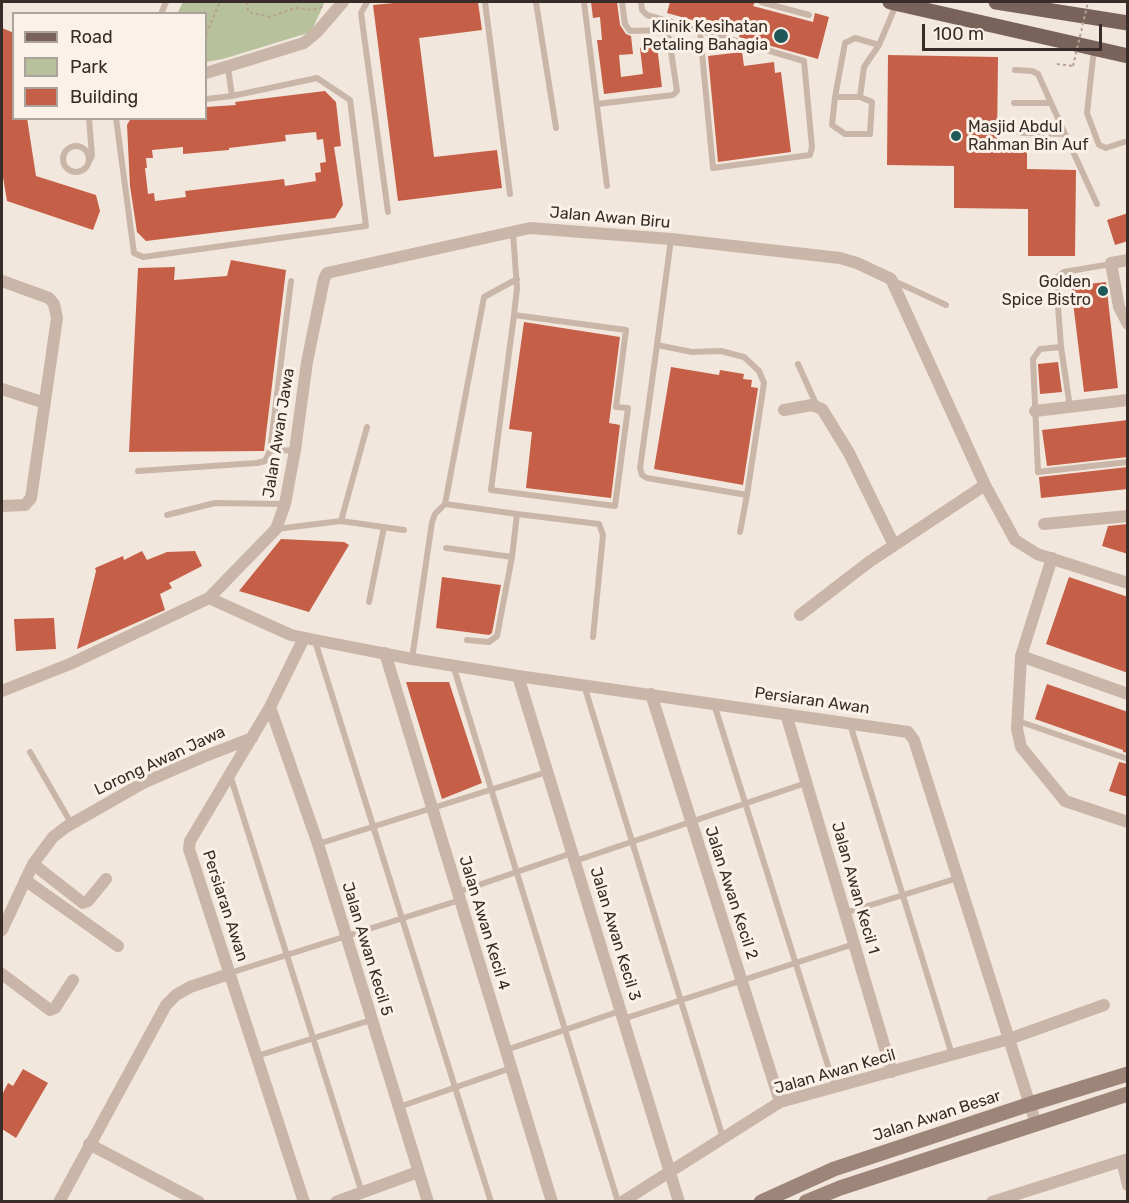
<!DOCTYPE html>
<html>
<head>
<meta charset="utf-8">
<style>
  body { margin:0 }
  #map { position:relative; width:1129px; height:1203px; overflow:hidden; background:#f2e7dc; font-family:Rubik,sans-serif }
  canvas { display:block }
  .frame { position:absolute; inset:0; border:3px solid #372c28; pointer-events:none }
  .legend { position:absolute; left:12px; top:12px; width:195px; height:108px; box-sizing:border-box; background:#faf1e9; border:2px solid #aca29c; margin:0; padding:8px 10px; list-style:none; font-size:18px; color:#372c28 }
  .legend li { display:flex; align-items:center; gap:12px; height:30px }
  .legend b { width:30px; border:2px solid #aca29c }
  .scale { position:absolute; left:922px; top:24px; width:180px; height:27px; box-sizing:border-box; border:3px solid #372c28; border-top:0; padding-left:8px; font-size:18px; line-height:21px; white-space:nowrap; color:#372c28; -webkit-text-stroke:4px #faf1e9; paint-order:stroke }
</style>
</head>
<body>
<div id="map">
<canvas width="1129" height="1203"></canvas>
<div class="frame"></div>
<ul class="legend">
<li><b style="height:8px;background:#796259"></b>Road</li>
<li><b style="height:16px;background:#b7c19c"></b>Park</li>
<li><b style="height:16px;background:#c65f47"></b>Building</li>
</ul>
<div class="scale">100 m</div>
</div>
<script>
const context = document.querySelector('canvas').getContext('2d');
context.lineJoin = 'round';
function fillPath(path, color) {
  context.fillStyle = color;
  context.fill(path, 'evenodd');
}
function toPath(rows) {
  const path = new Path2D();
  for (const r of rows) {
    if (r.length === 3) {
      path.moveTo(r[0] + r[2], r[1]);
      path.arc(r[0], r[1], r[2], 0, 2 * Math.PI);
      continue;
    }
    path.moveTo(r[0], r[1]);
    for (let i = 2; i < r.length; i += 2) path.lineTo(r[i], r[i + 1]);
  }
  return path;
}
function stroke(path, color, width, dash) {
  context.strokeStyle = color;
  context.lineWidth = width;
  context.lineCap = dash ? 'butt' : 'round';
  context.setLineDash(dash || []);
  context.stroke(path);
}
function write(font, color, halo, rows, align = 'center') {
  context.font = font + ' Rubik,sans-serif';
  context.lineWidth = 6;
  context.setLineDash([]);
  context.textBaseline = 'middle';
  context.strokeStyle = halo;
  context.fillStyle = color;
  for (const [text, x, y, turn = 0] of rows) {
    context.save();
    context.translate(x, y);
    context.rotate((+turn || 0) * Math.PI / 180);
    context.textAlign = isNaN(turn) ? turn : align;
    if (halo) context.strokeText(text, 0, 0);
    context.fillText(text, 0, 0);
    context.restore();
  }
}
fillPath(toPath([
  [183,2,323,2,324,4,311,32,223,59,206,62,206,14,177,14]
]), '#b7c19c');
fillPath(toPath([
  [404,2,478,2,482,30,419,38,434,157,497,150,502,188,398,201,373,5],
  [591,2,617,2,620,25,626,34,631,36,633,54,619,55,621,77,643,74,640,48,657,46,662,87,604,94,597,40,602,40,600,17,593,18],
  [670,2,755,2,753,6,813,22,815,13,829,17,818,59,739,37,740,33,667,13],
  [2,28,14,33,14,118,27,118,36,176,96,195,100,211,93,230,7,201,2,171],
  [742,52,744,66,774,62,775,73,781,72,791,152,718,162,708,56],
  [888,55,998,57,997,141,1027,142,1027,169,1076,170,1075,256,1028,256,1028,209,954,208,954,166,887,165],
  [325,91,336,102,341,146,334,147,343,205,335,218,146,241,137,232,130,186,127,125,131,118,206,118,206,107,236,105,235,102],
  [316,132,317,140,323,139,326,162,320,163,321,172,315,173,316,181,285,186,284,179,185,191,186,197,155,201,154,193,148,194,145,168,147,168,146,158,153,158,152,150,183,147,183,154,229,150,229,148,286,141,285,135],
  [1128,213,1128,241,1115,245,1107,220],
  [231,260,286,270,264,451,129,452,138,268,175,267,174,280,227,276],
  [1106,282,1118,388,1084,392,1071,286],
  [524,322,620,337,609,423,620,425,611,498,526,488,532,432,509,429],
  [1058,362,1062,392,1040,394,1038,364],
  [671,367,719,375,720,370,744,374,743,379,752,380,751,387,758,388,743,485,654,469],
  [1128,420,1128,457,1047,466,1042,430],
  [1128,467,1128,489,1041,498,1039,477],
  [1128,524,1128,554,1102,546,1108,526],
  [281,539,344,542,349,545,309,612,239,591],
  [142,551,147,560,167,552,195,551,202,566,169,583,172,588,160,594,165,610,77,649,96,571,95,568,123,556,124,560],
  [442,577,501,585,492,633,489,635,436,628],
  [1069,577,1128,597,1128,673,1046,644],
  [54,618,56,649,16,651,14,619],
  [406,682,449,682,482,783,442,799],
  [1047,684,1128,712,1128,753,1123,752,1123,750,1035,719],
  [1119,762,1128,764,1128,797,1109,791],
  [23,1069,48,1083,16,1138,2,1129,2,1095,8,1083,13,1086]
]), '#c65f47');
stroke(toPath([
  [247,2,248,12,270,17,295,8,313,10,322,7],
  [206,34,220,2],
  [1057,64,1073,66]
]), '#b6a092', 2, [3, 3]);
stroke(toPath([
  [367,2,361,13,388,212],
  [485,2,510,194],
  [536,2,556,128],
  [584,2,607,186],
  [641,2,642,10,647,15,804,61,812,147,810,155,713,168,700,32],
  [761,2,809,15],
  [161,14,166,2],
  [879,45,855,38,845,43,835,97,832,125,845,134,870,134,872,102,860,97,864,67,879,45,896,5],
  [1094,49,1087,113,1099,145,1106,148,1124,142],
  [228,68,232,96],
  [835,97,860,97],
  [1014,103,1051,103],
  [597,104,673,95,677,91,669,38,660,30,630,31,625,24,622,2],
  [89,118,92,156,90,160],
  [116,118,134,253,143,257,366,226,350,100,317,78,232,96,206,99],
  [1013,124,1016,131,1022,133,1065,134,1038,74,1032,71,1015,70],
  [1065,134,1097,204],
  [76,159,13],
  [513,233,517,288,514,315,491,490,615,506,628,408,616,407,626,330,514,315],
  [892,280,946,305],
  [657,345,692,352,721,351,744,357,759,371,764,383,747,495,647,478,642,475,640,468,657,345,671,239],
  [1061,347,1040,349,1033,359,1038,472,1128,462],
  [798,364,817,406],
  [1070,407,1061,347,1056,278,1064,272,1111,264],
  [270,451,291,281],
  [138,471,257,463,265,461,270,451,295,450],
  [445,504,517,514,512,557,497,636,489,642,467,640],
  [517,514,599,524,603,535,593,637],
  [167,515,215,503,284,504],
  [341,521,367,427],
  [276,529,341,521,404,530],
  [740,532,747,495],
  [446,548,512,557],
  [369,602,384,527],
  [315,641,491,1202],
  [412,659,432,522,435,514,445,504,484,297,517,279],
  [453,665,618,1202],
  [584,685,723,1138],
  [714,704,835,1088],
  [1018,721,1128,759],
  [850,724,952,1055],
  [30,752,71,823],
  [230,775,362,1193],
  [318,844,547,772],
  [575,861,806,783],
  [458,892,572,853],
  [845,913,958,878],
  [230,973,460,900],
  [623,1019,854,944],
  [506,1050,620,1011],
  [257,1056,371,1020],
  [399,1107,511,1068]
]), '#cab6a8', 6);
stroke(toPath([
  [206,73,304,43,317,32,343,2],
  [1128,260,1111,263,1119,307,1128,324],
  [2,281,49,298,54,304,57,318,31,498,25,505,2,506],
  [2,389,45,403],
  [784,410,812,405,822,409,849,453,894,545],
  [1035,411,1128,400],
  [1044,524,1128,516],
  [1052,558,1021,656,1017,729,1021,747,1065,801,1128,822],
  [209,598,291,635,315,640,412,659,518,676,908,732,914,740,1036,1124],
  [800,615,869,562,985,485],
  [385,653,552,1202],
  [1021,656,1128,694],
  [518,676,679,1202],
  [2,691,70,664,209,598,276,529,285,504,295,450,307,362,324,279,327,273,530,228,671,239,840,258,857,263,891,279,985,485,1015,540,1037,554,1128,583],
  [651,694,780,1102],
  [270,707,318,844,428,1202],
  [786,714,892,1072],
  [33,864,83,903,88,901,106,879],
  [25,880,118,946],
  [2,930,33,864,53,837,66,827,143,783,203,757,252,738],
  [2,974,50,1010,55,1008,73,980],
  [89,1144,199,1202],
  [1122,1161,1128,1185],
  [59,1202,166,1005,176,995,190,987,229,974],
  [304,1202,189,849,190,841,270,707,304,638],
  [336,1202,418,1172],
  [622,1202,780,1102,1009,1039,1104,1005],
  [992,1202,1128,1159]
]), '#cab6a8', 12);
stroke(toPath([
  [761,1202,834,1169,1030,1104,1128,1074],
  [806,1202,840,1188,1128,1094]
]), '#9e8579', 15);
stroke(toPath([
  [890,2,1128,56],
  [996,2,1128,23]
]), '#796259', 15);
stroke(toPath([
  [1073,66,1088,2]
]), '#b6a092', 2, [3, 3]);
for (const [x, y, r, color] of [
  [781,36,8,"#1e5859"],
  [956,136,6,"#1e5859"],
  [1103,291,6,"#1e5859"]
]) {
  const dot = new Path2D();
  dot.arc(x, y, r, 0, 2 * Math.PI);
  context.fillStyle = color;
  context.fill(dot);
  stroke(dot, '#faf1e9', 2);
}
write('16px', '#372c28', '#faf1e9', [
  ["Klinik Kesihatan",768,27],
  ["Petaling Bahagia",768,45],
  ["Masjid Abdul",968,127,"left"],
  ["Rahman Bin Auf",968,145,"left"],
  ["Golden",1091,282],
  ["Spice Bistro",1091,300]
], 'right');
write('16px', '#372c28', '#faf1e9', [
  ["Jalan Awan Biru",610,218,5],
  ["Jalan Awan Jawa",279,433,-81],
  ["Persiaran Awan",812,701,8],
  ["Lorong Awan Jawa",160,761,-25],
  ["Jalan Awan Kecil 1",855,888,74],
  ["Jalan Awan Kecil 2",731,893,72],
  ["Persiaran Awan",225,906,72],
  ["Jalan Awan Kecil 4",484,923,73],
  ["Jalan Awan Kecil 3",615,934,73],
  ["Jalan Awan Kecil 5",367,949,73],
  ["Jalan Awan Kecil",835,1072,-16],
  ["Jalan Awan Besar",937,1116,-18]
]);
</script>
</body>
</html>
